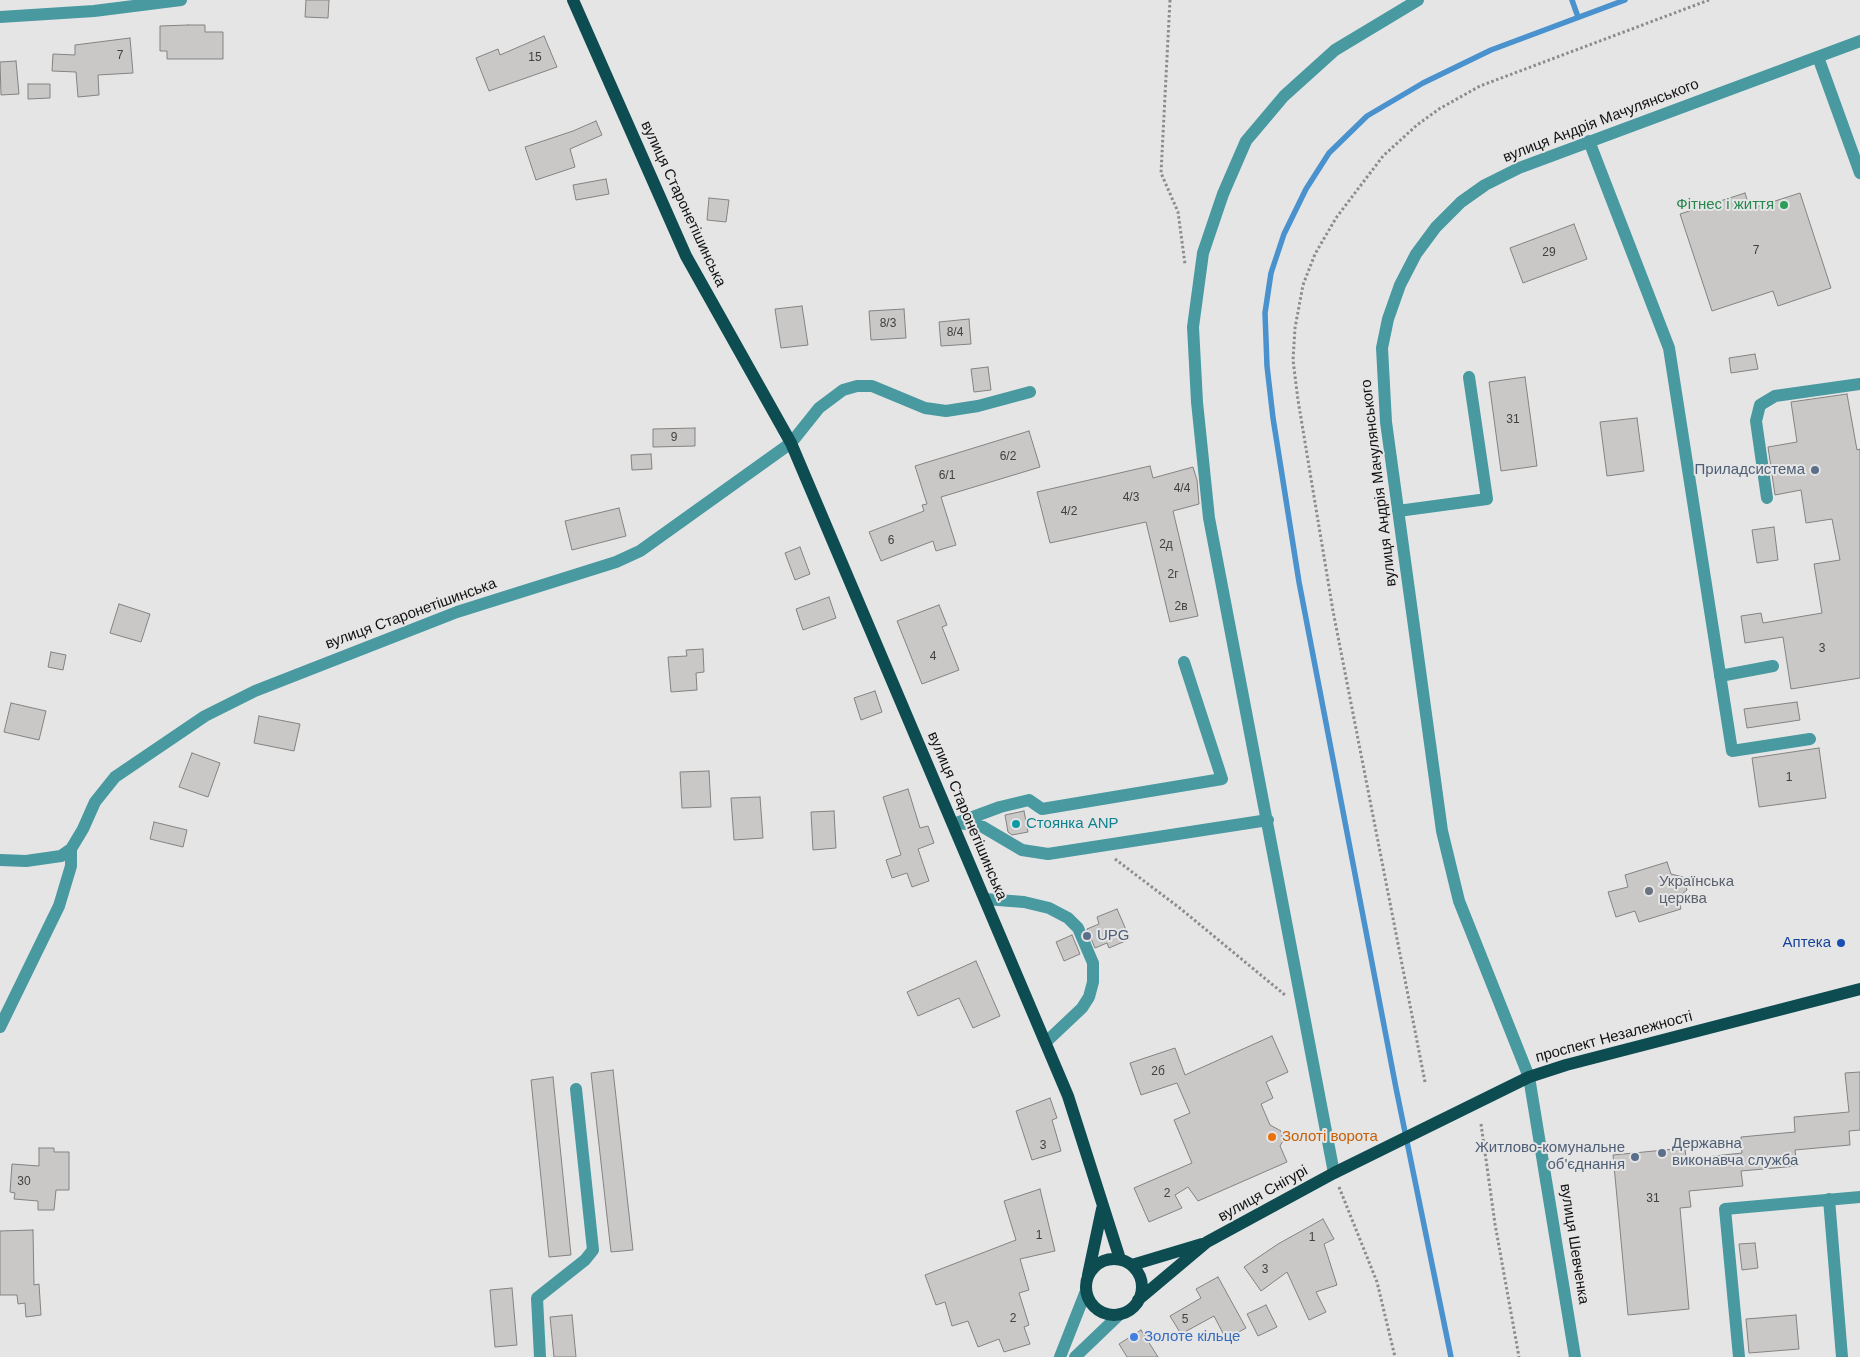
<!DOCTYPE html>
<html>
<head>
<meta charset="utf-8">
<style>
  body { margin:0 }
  canvas { display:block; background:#e5e5e6 }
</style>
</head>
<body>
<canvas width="1860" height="1357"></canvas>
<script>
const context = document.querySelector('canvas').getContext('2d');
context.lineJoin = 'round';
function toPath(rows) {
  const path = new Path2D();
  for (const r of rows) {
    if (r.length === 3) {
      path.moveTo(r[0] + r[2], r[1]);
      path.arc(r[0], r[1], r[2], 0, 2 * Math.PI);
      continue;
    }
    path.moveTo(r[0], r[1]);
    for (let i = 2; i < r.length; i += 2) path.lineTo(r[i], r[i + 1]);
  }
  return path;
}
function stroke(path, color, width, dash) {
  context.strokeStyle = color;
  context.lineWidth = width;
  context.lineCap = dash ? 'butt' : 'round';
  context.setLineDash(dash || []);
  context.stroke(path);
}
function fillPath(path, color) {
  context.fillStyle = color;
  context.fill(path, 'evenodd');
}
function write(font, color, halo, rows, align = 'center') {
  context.font = font + ' Arial,sans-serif';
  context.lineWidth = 4;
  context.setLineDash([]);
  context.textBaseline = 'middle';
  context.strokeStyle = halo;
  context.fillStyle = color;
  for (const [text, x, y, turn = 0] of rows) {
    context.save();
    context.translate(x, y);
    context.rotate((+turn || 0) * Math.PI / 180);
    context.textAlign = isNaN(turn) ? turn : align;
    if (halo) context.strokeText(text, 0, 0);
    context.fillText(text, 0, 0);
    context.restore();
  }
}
stroke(toPath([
  [1572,0,1578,17],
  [1451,1357,1396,1088,1299,582,1273,418,1267,366,1265,313,1271,273,1284,234,1306,189,1329,153,1367,116,1423,83,1491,50,1625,0]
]), '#4992ce', 5.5);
const building = toPath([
  [306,0,329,0,328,18,305,17,306,0],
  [188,25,205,25,205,32,223,32,223,59,167,59,167,51,160,51,160,26,188,25],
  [544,36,557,67,489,91,476,58,498,49,500,55,544,36],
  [130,38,133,73,98,75,99,95,78,97,76,72,52,71,53,54,75,55,75,45,130,38],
  [16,61,19,94,1,95,0,62,16,61],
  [28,84,50,84,50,98,28,99,28,84],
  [596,121,602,135,570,149,575,167,536,180,525,147,573,131,596,121],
  [606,179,609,194,576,200,573,185,606,179],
  [1745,193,1750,209,1800,193,1831,288,1778,306,1773,291,1712,311,1680,214,1745,193],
  [709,198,729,200,726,222,707,220,709,198],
  [1574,224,1587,259,1523,283,1510,248,1574,224],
  [802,306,808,345,781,348,775,309,802,306],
  [904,309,906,338,871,340,869,311,904,309],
  [969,319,971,344,941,346,939,322,969,319],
  [1755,354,1758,369,1731,373,1729,358,1755,354],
  [988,367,991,390,974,392,971,369,988,367],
  [1525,377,1537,466,1501,471,1489,382,1525,377],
  [1847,394,1857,450,1860,449,1860,678,1791,689,1783,637,1745,643,1741,616,1761,613,1763,623,1822,613,1814,564,1840,560,1832,519,1806,523,1801,490,1775,495,1768,447,1797,442,1791,402,1847,394],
  [1637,418,1644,471,1607,476,1600,422,1637,418],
  [695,428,695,446,653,447,653,429,695,428],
  [1029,431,1040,467,941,497,956,545,936,551,933,541,881,561,869,532,924,511,922,505,927,504,915,466,1029,431],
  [651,454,652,469,632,470,631,455,651,454],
  [1150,466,1153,478,1193,467,1197,480,1199,504,1173,511,1198,616,1170,622,1146,522,1050,543,1037,492,1150,466],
  [619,508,626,536,572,550,565,521,619,508],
  [1774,527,1778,560,1757,563,1752,530,1774,527],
  [800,547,810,574,795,580,785,553,800,547],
  [829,597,836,618,803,630,796,609,829,597],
  [119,604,150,614,141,642,110,633,119,604],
  [939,605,947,625,942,627,959,670,922,684,897,621,939,605],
  [703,649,704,672,696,673,697,690,671,692,668,657,687,656,686,650,703,649],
  [51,652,66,655,63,670,48,667,51,652],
  [875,691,882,712,861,720,854,698,875,691],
  [1797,702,1800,720,1747,728,1744,709,1797,702],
  [11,703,46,711,39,740,4,732,11,703],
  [259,716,300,724,294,751,254,743,259,716],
  [1819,748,1826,798,1759,807,1752,758,1819,748],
  [192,753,220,763,208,797,179,787,192,753],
  [709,771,711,807,682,808,680,772,709,771],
  [908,789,920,828,928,826,934,843,918,849,929,881,912,887,907,873,892,878,886,860,901,855,883,797,908,789],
  [760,797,763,838,734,840,731,798,760,797],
  [834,811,836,848,813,850,811,812,834,811],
  [1024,811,1028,832,1012,835,1008,832,1005,815,1024,811],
  [154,822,187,830,183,847,150,839,154,822],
  [1667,862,1671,874,1683,877,1687,890,1678,897,1681,909,1639,922,1635,911,1616,917,1608,892,1628,887,1625,875,1667,862],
  [1117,909,1130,939,1109,948,1107,943,1095,948,1087,929,1099,924,1097,917,1117,909],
  [1072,935,1080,954,1064,961,1056,942,1072,935],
  [976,961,1000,1016,973,1028,959,998,918,1016,907,992,976,961],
  [1272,1036,1288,1072,1266,1082,1273,1098,1261,1104,1270,1125,1281,1131,1283,1141,1280,1146,1287,1162,1198,1201,1188,1187,1175,1195,1182,1208,1149,1222,1134,1188,1192,1163,1174,1120,1190,1113,1177,1083,1141,1095,1130,1063,1175,1048,1185,1075,1272,1036],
  [613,1070,633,1250,611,1252,591,1073,613,1070],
  [1860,1072,1860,1130,1849,1131,1850,1145,1795,1150,1797,1166,1741,1171,1743,1186,1689,1191,1691,1207,1680,1208,1689,1309,1628,1315,1613,1155,1685,1148,1686,1159,1742,1153,1741,1137,1795,1132,1794,1117,1849,1112,1845,1073,1860,1072],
  [553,1077,571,1255,549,1257,531,1080,553,1077],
  [1050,1098,1057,1118,1052,1120,1061,1151,1032,1160,1016,1111,1050,1098],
  [39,1148,54,1148,54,1152,69,1152,69,1190,56,1190,54,1210,38,1210,38,1201,14,1199,15,1193,10,1192,12,1164,39,1166,39,1148],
  [1040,1189,1055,1251,1020,1259,1029,1290,1019,1293,1029,1325,1024,1327,1030,1344,1004,1352,999,1339,978,1347,968,1321,952,1326,945,1302,936,1305,925,1275,1016,1240,1004,1201,1040,1189],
  [1323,1219,1334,1239,1324,1244,1337,1285,1316,1292,1326,1312,1309,1320,1287,1272,1261,1291,1244,1267,1278,1244,1323,1219],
  [33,1230,34,1285,39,1284,41,1315,26,1317,25,1303,18,1304,17,1295,0,1295,0,1231,33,1230],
  [1755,1243,1758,1268,1742,1270,1739,1244,1755,1243],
  [1218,1277,1246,1328,1226,1339,1214,1316,1181,1334,1170,1316,1201,1298,1196,1289,1218,1277],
  [512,1288,517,1345,495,1347,490,1290,512,1288],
  [1266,1305,1277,1327,1258,1336,1247,1314,1266,1305],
  [572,1315,576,1357,554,1357,550,1317,572,1315],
  [1796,1315,1799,1349,1749,1353,1746,1319,1796,1315],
  [1141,1330,1158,1357,1127,1357,1119,1344,1141,1330]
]);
fillPath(building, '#c9c8c7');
stroke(building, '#848382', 1);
stroke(toPath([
  [1170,0,1161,173,1178,212,1185,264],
  [1115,859,1181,909,1285,995],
  [1425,1082,1333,611,1298,400,1293,360,1295,328,1303,285,1315,254,1336,218,1383,156,1417,125,1439,109,1480,86,1709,0],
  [1481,1124,1495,1224,1519,1357],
  [1339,1187,1377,1282,1395,1357]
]), '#8c8c8c', 3, [2.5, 2.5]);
stroke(toPath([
  [0,17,94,11,181,0],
  [1818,57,1860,173],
  [1589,141,1669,348,1732,751,1810,739],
  [1767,498,1756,421,1760,405,1775,396,1860,384],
  [1398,511,1487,499,1469,377],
  [1720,676,1773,666],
  [960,823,983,827,1022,850,1048,854,1268,820],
  [954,824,1000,807,1029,800,1042,809,1222,779,1184,662],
  [0,860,26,861,61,856,71,849,83,829,95,802,115,777,205,716,255,691,457,612,616,562,640,551,791,443,819,408,843,390,857,386,872,386,925,408,946,411,978,406,1030,392],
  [985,899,1024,902,1049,908,1068,918,1078,928,1093,963,1093,982,1089,997,1082,1008,1046,1042],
  [0,1027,59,906,71,866,71,849],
  [1334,1173,1209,518,1197,402,1193,327,1203,253,1223,194,1246,141,1284,96,1335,50,1418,0],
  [1829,1199,1842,1357],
  [540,1357,537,1298,585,1260,593,1250,576,1089],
  [1060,1357,1086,1291],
  [1075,1357,1120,1314],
  [1575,1357,1529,1077,1459,901,1442,831,1386,422,1382,348,1388,319,1400,285,1416,254,1436,227,1461,202,1485,185,1519,168,1860,41],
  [1739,1357,1725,1209,1860,1197]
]), '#4899a0', 12);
stroke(toPath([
  [573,0,686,256,791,443,1068,1096,1120,1259],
  [1114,1287,28],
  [1132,1265,1202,1244],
  [1088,1275,1102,1209],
  [1138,1300,1207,1242,1334,1173,1529,1077,1566,1065,1860,989]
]), '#0d4c51', 12);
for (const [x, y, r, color] of [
  [1784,205,5,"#2e9e5b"],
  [1815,470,5,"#5c6f8a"],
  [1016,824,5,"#0f9aa8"],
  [1649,891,5,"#6b7280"],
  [1087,936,5,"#5c6f8a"],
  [1841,943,5,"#1a4fb4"],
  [1272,1137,5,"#e8710a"],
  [1662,1153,5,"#5c6f8a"],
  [1635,1157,5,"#5c6f8a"],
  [1134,1337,5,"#3f7fe0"]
]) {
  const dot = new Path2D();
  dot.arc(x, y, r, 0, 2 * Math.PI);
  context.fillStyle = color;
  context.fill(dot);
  stroke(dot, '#e5e5e6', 2);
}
write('12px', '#40403f', null, [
  ["7",120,56],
  ["15",535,58],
  ["7",1756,251],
  ["29",1549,253],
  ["8/3",888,324],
  ["8/4",955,333],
  ["31",1513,420],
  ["9",674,438],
  ["6/2",1008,457],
  ["6/1",947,476],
  ["4/4",1182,489],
  ["4/3",1131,498],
  ["4/2",1069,512],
  ["6",891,541],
  ["2д",1166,545],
  ["2г",1173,575],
  ["2в",1181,607],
  ["3",1822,649],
  ["4",933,657],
  ["1",1789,778],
  ["2б",1158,1072],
  ["3",1043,1146],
  ["30",24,1182],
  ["2",1167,1194],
  ["31",1653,1199],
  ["1",1039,1236],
  ["1",1312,1238],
  ["3",1265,1270],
  ["2",1013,1319],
  ["5",1185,1320]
]);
write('15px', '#121212', '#e5e5e6', [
  ["вулиця Андрія Мачулянського",1601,121,-21],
  ["вулиця Старонетішинська",683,204,65],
  ["вулиця Андрія Мачулянського",1379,483,-97],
  ["вулиця Старонетішинська",411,614,-20],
  ["вулиця Старонетішинська",967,816,67],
  ["проспект Незалежності",1614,1037,-15],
  ["вулиця Снігурі",1263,1194,-29],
  ["вулиця Шевченка",1574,1244,81]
]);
write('15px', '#27864d', '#e5e5e6', [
  ["Фітнес і життя",1774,205]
], 'right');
write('15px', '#4e5e75', '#e5e5e6', [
  ["Приладсистема",1805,470],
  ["UPG",1097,936,"left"],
  ["Державна",1672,1144,"left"],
  ["виконавча служба",1672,1161,"left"],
  ["Житлово-комунальне",1625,1148],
  ["об'єднання",1625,1165]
], 'right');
write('15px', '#0d838f', '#e5e5e6', [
  ["Стоянка ANP",1026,824]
], 'left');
write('15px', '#5b616d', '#e5e5e6', [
  ["Українська",1659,882],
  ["церква",1659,899]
], 'left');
write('15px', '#164399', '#e5e5e6', [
  ["Аптека",1831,943]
], 'right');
write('15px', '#c56008', '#e5e5e6', [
  ["Золоті ворота",1282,1137]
], 'left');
write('15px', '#366cbe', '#e5e5e6', [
  ["Золоте кільце",1144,1337]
], 'left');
</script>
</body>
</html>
